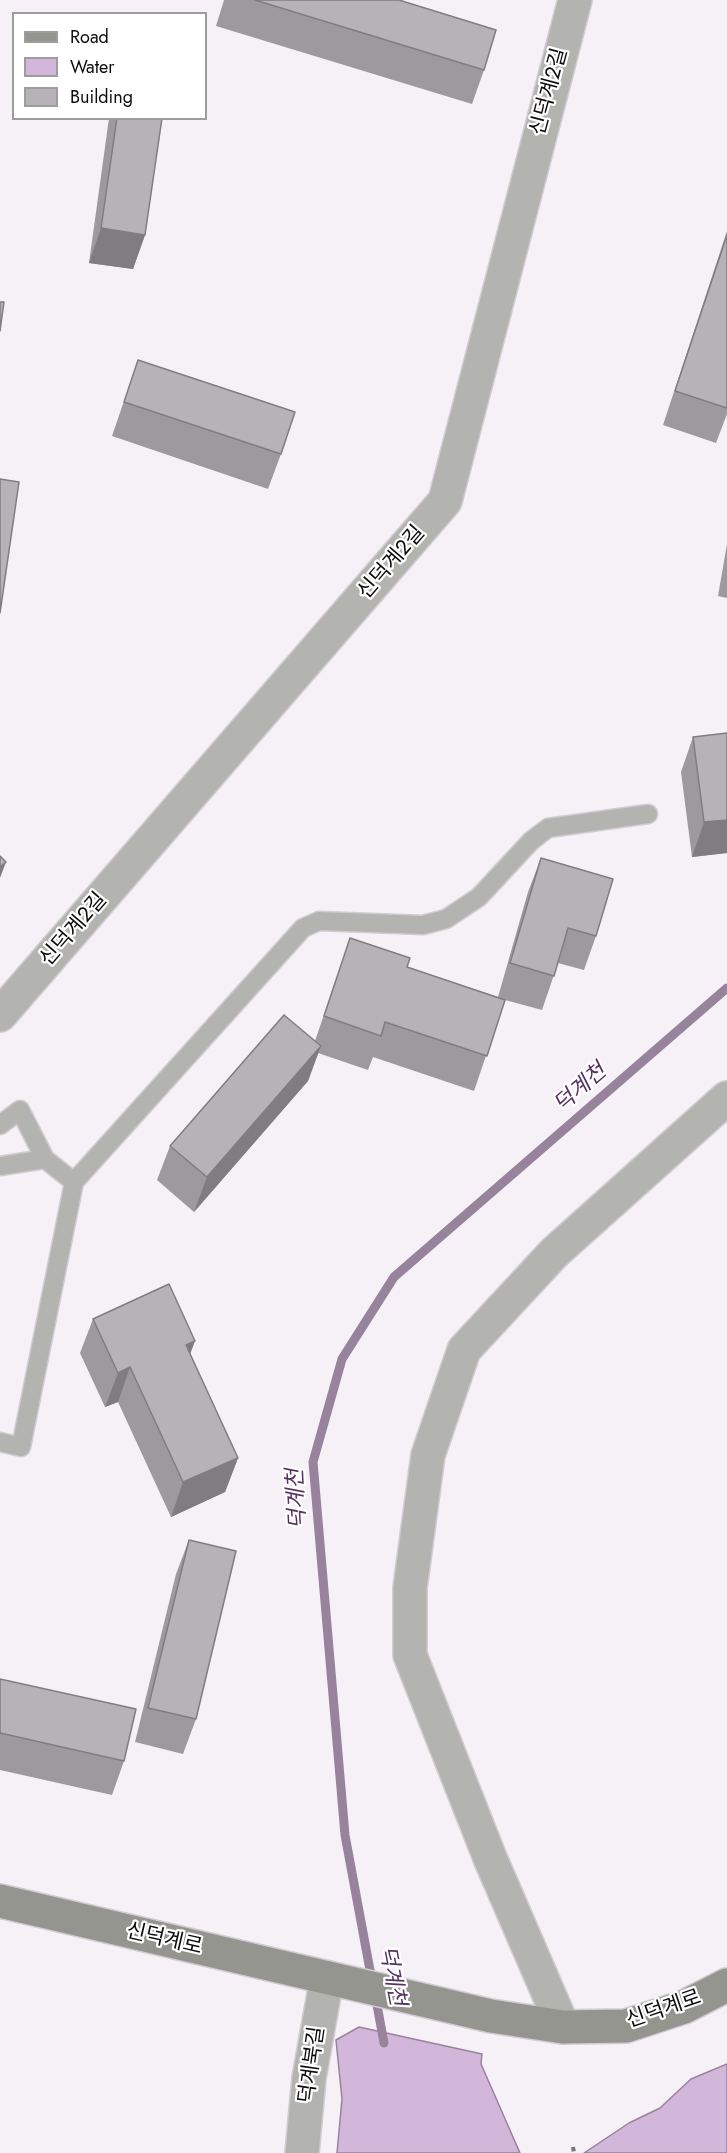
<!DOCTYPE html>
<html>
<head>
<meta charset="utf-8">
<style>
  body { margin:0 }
  #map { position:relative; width:727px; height:2153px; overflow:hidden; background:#f6f1f7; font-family:Jost,sans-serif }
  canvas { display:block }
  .legend { position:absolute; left:12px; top:12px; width:195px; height:108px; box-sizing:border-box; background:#fff; border:2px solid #9e9d9e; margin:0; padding:8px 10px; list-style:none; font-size:18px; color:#0d0b0d }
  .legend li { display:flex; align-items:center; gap:12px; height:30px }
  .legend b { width:30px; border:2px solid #9e9d9e }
</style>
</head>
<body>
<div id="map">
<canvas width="727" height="2153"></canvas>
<ul class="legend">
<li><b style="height:8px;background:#959590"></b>Road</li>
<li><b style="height:16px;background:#d2b7da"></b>Water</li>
<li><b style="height:16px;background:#b7b2b8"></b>Building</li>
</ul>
</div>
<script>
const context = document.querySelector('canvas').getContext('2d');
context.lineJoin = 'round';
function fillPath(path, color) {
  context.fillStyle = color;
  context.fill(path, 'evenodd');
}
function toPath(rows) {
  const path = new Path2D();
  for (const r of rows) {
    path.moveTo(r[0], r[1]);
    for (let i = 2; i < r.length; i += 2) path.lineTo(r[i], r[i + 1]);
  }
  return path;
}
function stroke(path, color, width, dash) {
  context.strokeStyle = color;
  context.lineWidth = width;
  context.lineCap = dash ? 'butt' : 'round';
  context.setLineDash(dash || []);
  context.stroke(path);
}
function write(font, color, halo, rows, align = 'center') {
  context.font = font + ' Jost,"Noto Sans KR",sans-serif';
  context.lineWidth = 4.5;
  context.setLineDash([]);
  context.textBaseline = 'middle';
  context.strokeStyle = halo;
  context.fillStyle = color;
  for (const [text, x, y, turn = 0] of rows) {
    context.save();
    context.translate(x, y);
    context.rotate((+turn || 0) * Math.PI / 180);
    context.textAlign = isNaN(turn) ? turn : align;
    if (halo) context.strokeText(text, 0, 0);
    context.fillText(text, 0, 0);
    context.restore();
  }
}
const water = toPath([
  [359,2027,482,2054,481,2064,520,2153,337,2153,342,2099,336,2040,359,2027],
  [727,2064,727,2153,584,2153,629,2123,660,2108,691,2079,727,2064]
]);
fillPath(water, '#d2b7da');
stroke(water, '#97839c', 1.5);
stroke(toPath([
  [372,1981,345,1835,313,1462,342,1359,394,1277,727,988],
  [375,1994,384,2043]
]), '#97839c', 9);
const lane = toPath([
  [0,1125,20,1110,45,1159,74,1182,21,1447,0,1442],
  [0,1166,45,1159],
  [74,1182,303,928,319,921,423,925,446,919,479,897,531,841,548,828,648,814]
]);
const street = toPath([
  [0,1015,445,501,575,0],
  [563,2027,490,1858,410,1655,410,1588,428,1455,464,1350,554,1253,727,1098],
  [302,2153,309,2078,327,1978]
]);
const secondary = toPath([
  [0,1901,491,2016,563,2027,626,2026,684,2007,727,1985]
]);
stroke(lane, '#d1ccd2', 21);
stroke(street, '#d1ccd2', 36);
stroke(secondary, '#d1ccd2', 36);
stroke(toPath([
  [573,2147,574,2153]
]), '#7a777b', 4, [4.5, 4.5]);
stroke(lane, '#b3b4b0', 18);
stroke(street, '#b3b4b0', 33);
stroke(secondary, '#959590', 33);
fillPath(toPath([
  [224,0,399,0,484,70,472,104,216,26],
  [109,118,162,118,145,235,133,269,89,263],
  [727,231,727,414,716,443,663,425],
  [138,360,281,454,268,489,112,436],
  [727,544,727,598,718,596],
  [727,733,727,853,692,857,681,772,693,737],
  [541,858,596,936,584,970,558,963,542,1010,505,1000,474,1091,373,1057,368,1070,318,1053,308,1081,194,1212,157,1180,170,1146,315,1041,350,938,407,967,498,997,528,892],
  [93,1319,190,1353,238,1458,225,1492,171,1517,118,1402,105,1407,80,1353],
  [189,1540,196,1719,183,1754,135,1742,176,1574],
  [0,1679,124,1761,112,1795,0,1770]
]), '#9d999e');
fillPath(toPath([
  [101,228,145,235,133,269,89,263],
  [727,820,727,853,692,857,704,822],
  [6,862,0,878,0,867],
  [321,1046,308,1081,194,1212,207,1177],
  [195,1341,182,1376,186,1345],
  [130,1367,118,1402,105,1407,118,1373],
  [238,1458,225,1492,171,1517,183,1482]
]), '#807d81');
const building = toPath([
  [255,0,399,0,496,30,484,70,255,0],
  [117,118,162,118,145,235,101,228,117,118],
  [727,235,727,408,675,391,727,235],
  [0,302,4,302,0,331,0,302],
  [138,360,295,412,281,454,124,402,138,360],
  [0,479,19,482,0,613,0,479],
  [727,733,727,820,704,822,693,737,727,733],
  [0,856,6,862,0,867,0,856],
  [541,858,613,879,596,936,568,928,554,976,510,963,541,858],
  [350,938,410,958,407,967,505,1000,487,1056,385,1022,381,1036,324,1016,350,938],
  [284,1015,321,1046,207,1177,170,1146,284,1015],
  [169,1284,195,1341,186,1345,238,1458,183,1482,130,1367,118,1373,93,1319,169,1284],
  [189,1540,236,1551,196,1719,148,1708,189,1540],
  [0,1679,136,1709,124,1761,0,1733,0,1679]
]);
fillPath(building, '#b7b2b8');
stroke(building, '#807d81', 1.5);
write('21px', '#0d0b0d', '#fff', [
  ["신덕계2길",550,92,-75],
  ["신덕계2길",392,563,-49],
  ["신덕계2길",74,930,-49],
  ["신덕계로",164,1940,13],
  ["신덕계로",664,2010,-19],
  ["덕계북길",313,2065,-82]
]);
write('italic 22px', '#563260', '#fff', [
  ["덕계천",581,1089,-41],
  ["덕계천",298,1499,-93],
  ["덕계천",391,1976,79]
]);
</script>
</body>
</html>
